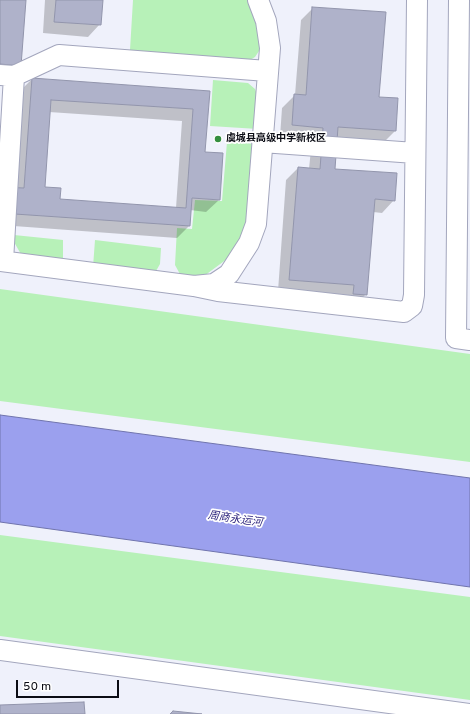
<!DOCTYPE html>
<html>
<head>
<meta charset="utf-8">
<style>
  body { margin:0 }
  #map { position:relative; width:470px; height:714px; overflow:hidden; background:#eff1fb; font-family:Overpass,sans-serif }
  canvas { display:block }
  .scale { position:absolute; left:16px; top:680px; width:103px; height:18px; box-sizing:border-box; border:2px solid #0b0c14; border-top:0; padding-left:5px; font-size:12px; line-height:14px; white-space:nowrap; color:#0b0c14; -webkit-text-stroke:3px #fff; paint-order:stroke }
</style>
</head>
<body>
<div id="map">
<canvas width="470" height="714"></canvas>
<div class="scale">50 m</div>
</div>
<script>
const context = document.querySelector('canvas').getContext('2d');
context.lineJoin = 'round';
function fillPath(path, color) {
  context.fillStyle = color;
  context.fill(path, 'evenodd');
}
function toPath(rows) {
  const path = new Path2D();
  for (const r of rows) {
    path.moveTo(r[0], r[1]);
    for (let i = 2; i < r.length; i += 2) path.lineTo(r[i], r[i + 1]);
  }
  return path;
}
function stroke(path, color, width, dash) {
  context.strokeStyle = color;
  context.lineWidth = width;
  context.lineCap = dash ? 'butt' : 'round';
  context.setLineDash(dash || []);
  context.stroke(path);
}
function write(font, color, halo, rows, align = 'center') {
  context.font = font + ' Overpass,"Noto Sans SC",sans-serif';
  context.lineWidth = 3.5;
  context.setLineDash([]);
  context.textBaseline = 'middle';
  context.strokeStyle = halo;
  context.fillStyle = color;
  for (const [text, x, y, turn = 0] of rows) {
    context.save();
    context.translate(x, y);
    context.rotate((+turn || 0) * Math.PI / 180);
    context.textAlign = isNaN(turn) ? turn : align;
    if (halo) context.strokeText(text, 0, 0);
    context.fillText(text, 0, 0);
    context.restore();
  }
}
fillPath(toPath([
  [133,0,249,0,257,24,261,48,255,57,250,60,130,50],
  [213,80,248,83,255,89,259,99,258,129,210,126],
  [227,142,255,144,246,232,227,259,204,276,191,279,181,276,175,265,177,228,192,229,195,200,222,201],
  [14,235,63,240,63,260,22,256,14,242],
  [95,240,161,248,160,264,156,271,151,273,93,267],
  [0,289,470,354,470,462,0,401],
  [0,535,470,597,470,700,0,636]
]), '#b7f1b8');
const water = toPath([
  [0,415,470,478,470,587,0,522,0,415]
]);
fillPath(water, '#9ba0ee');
stroke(water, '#7074ad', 1);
fillPath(toPath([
  [0,0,25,0,20,65,0,77],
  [45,0,102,0,100,24,88,37,43,33],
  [313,8,378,98,395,131,383,143,336,139,334,170,394,200,382,213,373,212,366,294,354,306,278,291,286,180,298,168,309,169,312,139,280,137,282,108,295,95,301,20],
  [32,79,209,92,204,153,219,200,206,212,190,210,189,226,177,238,0,225,20,91],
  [49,112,182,121,176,208,59,200,44,188]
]), '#0003');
const building = toPath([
  [0,0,26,0,21,66,0,64,0,0],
  [56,0,103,0,101,25,54,22,56,0],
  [312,7,386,12,379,97,398,98,396,131,338,127,335,169,397,173,395,201,375,199,367,295,353,294,354,285,289,280,298,167,320,169,323,128,292,125,294,94,306,95,312,7],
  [32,78,210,91,205,152,223,153,220,200,192,198,190,226,0,213,0,187,24,188,32,78],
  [51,100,193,109,186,208,60,199,61,188,45,187,51,100],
  [84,702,85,714,0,714,0,705,84,702],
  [173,711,202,714,170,714,173,711]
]);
fillPath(building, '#afb2ca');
stroke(building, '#9295ac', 1);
const minor = toPath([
  [459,0,456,338,470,340],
  [0,75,14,76,59,55,267,71],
  [262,142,415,153],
  [0,261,194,286,214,284,229,274,249,243,256,224,270,48,266,21,258,0],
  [3,261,14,76],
  [194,286,218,291,404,312,412,306,414,295,417,0],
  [0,650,470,714]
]);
stroke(minor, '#a3a6bd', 22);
stroke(minor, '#fff', 20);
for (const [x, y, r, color] of [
  [218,139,4,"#348e3e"]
]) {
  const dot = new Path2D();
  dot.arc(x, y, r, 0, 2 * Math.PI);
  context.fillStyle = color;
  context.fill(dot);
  stroke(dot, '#fff', 1.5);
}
write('bold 10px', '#0b0c14', '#fff', [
  ["虞城县高级中学新校区",226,139]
], 'left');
write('italic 11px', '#2e257d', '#fff', [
  ["周商永运河",235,520,8]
]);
</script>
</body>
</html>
